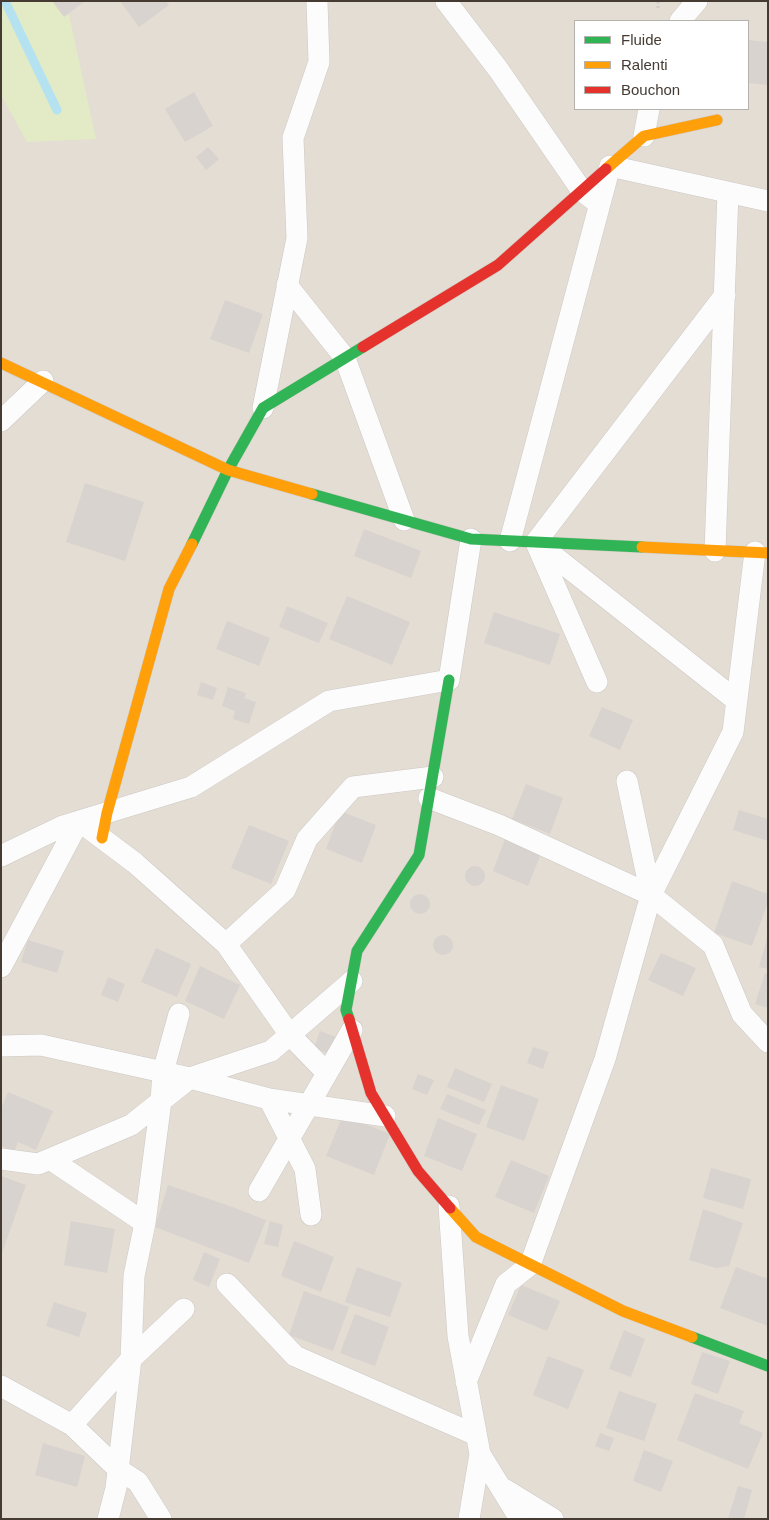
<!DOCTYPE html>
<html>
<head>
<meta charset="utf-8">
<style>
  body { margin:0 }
  #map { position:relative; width:769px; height:1520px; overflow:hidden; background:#f0ece8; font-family:Arial,sans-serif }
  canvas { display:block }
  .frame { position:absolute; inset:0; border:2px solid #453b33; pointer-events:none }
  .legend { position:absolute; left:574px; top:20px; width:175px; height:90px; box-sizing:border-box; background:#fff; border:1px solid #b5b1ad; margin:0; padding:6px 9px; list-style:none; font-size:15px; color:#453b33 }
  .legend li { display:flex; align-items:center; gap:10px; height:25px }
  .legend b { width:25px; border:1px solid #b5b1ad }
</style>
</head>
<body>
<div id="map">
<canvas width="769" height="1520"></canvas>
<div class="frame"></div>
<ul class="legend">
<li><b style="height:6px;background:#30b455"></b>Fluide</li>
<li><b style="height:6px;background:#ff9f0a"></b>Ralenti</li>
<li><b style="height:6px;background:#e5322d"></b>Bouchon</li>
</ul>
</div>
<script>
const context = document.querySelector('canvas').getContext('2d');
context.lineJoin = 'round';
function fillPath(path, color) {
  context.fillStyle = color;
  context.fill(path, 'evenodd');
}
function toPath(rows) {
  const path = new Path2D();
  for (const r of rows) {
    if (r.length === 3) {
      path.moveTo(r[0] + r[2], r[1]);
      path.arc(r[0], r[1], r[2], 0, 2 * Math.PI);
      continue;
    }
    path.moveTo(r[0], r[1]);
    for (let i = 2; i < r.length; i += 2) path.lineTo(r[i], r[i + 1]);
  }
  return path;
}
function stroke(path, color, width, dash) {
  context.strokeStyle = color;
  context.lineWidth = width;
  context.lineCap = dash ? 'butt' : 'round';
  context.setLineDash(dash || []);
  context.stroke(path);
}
fillPath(toPath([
  [1,1,768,1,768,1519,1,1519],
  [575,21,748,21,748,109,575,109]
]), '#e4ddd4');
fillPath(toPath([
  [1,1,66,1,96,139,27,142,1,95]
]), '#e2ebc6');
stroke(toPath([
  [5,1,57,110]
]), '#b5e2f0', 9);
fillPath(toPath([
  [52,1,85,1,64,17],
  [120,1,166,1,169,5,139,27],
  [748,40,768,42,768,85,748,83],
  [194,92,213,126,185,142,165,109],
  [208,147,219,159,206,170,196,157],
  [225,300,263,314,249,353,210,339],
  [85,483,144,502,125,561,66,542],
  [364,529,421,551,411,578,354,556],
  [347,596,410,622,392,665,329,639],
  [287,606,328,623,319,643,279,627],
  [494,612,560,634,550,665,484,643],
  [227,621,270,638,259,666,216,649],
  [201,682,217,688,213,700,197,695],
  [228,687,246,693,244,698,256,702,249,724,233,719,235,711,222,706],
  [602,707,633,720,620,750,589,736],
  [526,784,563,798,550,834,512,819],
  [739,810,768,819,768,841,733,830],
  [340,811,376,825,362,863,326,849],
  [249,825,289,841,271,884,231,868],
  [506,836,542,851,528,886,493,871],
  [475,876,10],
  [732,881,768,894,768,902,752,946,714,933],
  [420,904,10],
  [443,945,10],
  [767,939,768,940,768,969,759,967],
  [28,940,64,951,57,973,21,962],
  [156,948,191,964,177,997,141,982],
  [661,953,696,968,683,996,648,980],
  [200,966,240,985,224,1019,185,1001],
  [765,973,768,974,768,1008,755,1004],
  [108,977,125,984,118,1002,101,995],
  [320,1031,336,1037,330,1054,314,1048],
  [533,1047,549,1052,543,1069,527,1063],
  [455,1068,492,1084,484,1102,447,1087],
  [418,1074,434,1080,427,1095,412,1089],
  [501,1085,539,1099,524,1141,486,1127],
  [8,1092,53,1111,36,1150,18,1142,14,1151,1,1146,1,1109],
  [447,1094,486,1110,479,1125,440,1109],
  [343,1115,390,1134,374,1175,326,1156],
  [438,1118,477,1134,462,1171,424,1156],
  [511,1160,549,1176,534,1213,495,1197],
  [711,1168,751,1179,743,1209,703,1198],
  [1,1176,26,1185,2,1253,1,1253],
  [168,1185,227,1205,266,1220,249,1263,155,1227],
  [703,1209,743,1223,729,1266,716,1268,689,1260],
  [71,1221,115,1229,107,1273,64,1265],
  [270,1221,283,1225,278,1247,264,1244],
  [294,1241,334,1257,321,1292,281,1276],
  [204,1252,220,1259,209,1287,193,1280],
  [357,1267,402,1283,390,1317,345,1302],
  [736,1267,768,1279,768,1326,720,1308],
  [521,1285,560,1301,547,1331,508,1315],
  [304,1291,349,1307,333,1351,289,1335],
  [54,1302,87,1313,79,1337,46,1326],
  [355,1314,389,1327,375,1366,340,1353],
  [624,1330,645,1339,631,1377,609,1369],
  [702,1352,730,1361,718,1394,691,1384],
  [548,1356,584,1370,568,1409,533,1395],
  [619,1391,657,1404,644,1441,606,1428],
  [695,1393,744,1411,739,1423,763,1433,748,1469,677,1440],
  [600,1433,614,1438,609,1451,595,1446],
  [43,1443,85,1456,77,1487,35,1475],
  [644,1450,673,1461,661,1492,633,1481],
  [738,1486,752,1490,744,1519,728,1519]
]), '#d8d3cf');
const street = toPath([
  [446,1,498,69,582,191,594,200],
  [680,21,697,1],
  [644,136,649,109],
  [287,285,345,358,404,520],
  [263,408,297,238,293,138,319,62,317,1],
  [1,421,43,381],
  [510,541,610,166,768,201],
  [536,542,725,295],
  [536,542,737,701],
  [537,545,597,682],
  [715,551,728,192],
  [627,781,651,895,713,945,742,1014,768,1042],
  [429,798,499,825,651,895],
  [1,856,63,826,191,787,329,701,449,680,471,539],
  [226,944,285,890,307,839,353,787,433,777],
  [1,967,79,821,135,863,226,944,290,1035,327,1073],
  [1,1046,41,1045,190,1078,269,1099,385,1116],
  [269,1099,305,1169,311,1215],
  [1,1159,38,1164,131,1125,190,1078,271,1051,352,981],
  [50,1159,145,1223],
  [259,1191,352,1030],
  [449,1206,458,1336,480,1454,469,1519],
  [227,1284,295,1356,476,1435],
  [466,1382,506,1284,530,1265,605,1059,651,895,733,732,755,552],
  [1,1386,72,1425,118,1469,138,1482,161,1519],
  [72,1425,131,1359,184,1309],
  [480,1454,520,1519],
  [504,1489,553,1519],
  [108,1519,116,1488,131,1359,134,1276,145,1223,161,1101,163,1072,179,1014]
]);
const fast = toPath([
  [312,494,471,539,642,547],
  [192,544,228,470,263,408,363,347],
  [349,1019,346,1010,357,951,419,855,449,680],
  [692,1337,768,1366]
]);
const slow = toPath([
  [606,169,644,136,717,120],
  [1,363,228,470,312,494],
  [642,547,768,553],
  [102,838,107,813,169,589,192,544],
  [450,1208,476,1237,623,1311,692,1337]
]);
const jam = toPath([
  [363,347,498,265,606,169],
  [349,1019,371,1093,418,1171,450,1208]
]);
stroke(street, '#ccc8c4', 22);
stroke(fast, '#d1c9c0', 12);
stroke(slow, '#d1c9c0', 12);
stroke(jam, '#d1c9c0', 12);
stroke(toPath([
  [658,1,658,8]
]), '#d0cbc9', 3, [2.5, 2.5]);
stroke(street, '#fdfcfc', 21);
stroke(fast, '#30b455', 11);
stroke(slow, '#ff9f0a', 11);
stroke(jam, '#e5322d', 11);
</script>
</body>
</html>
